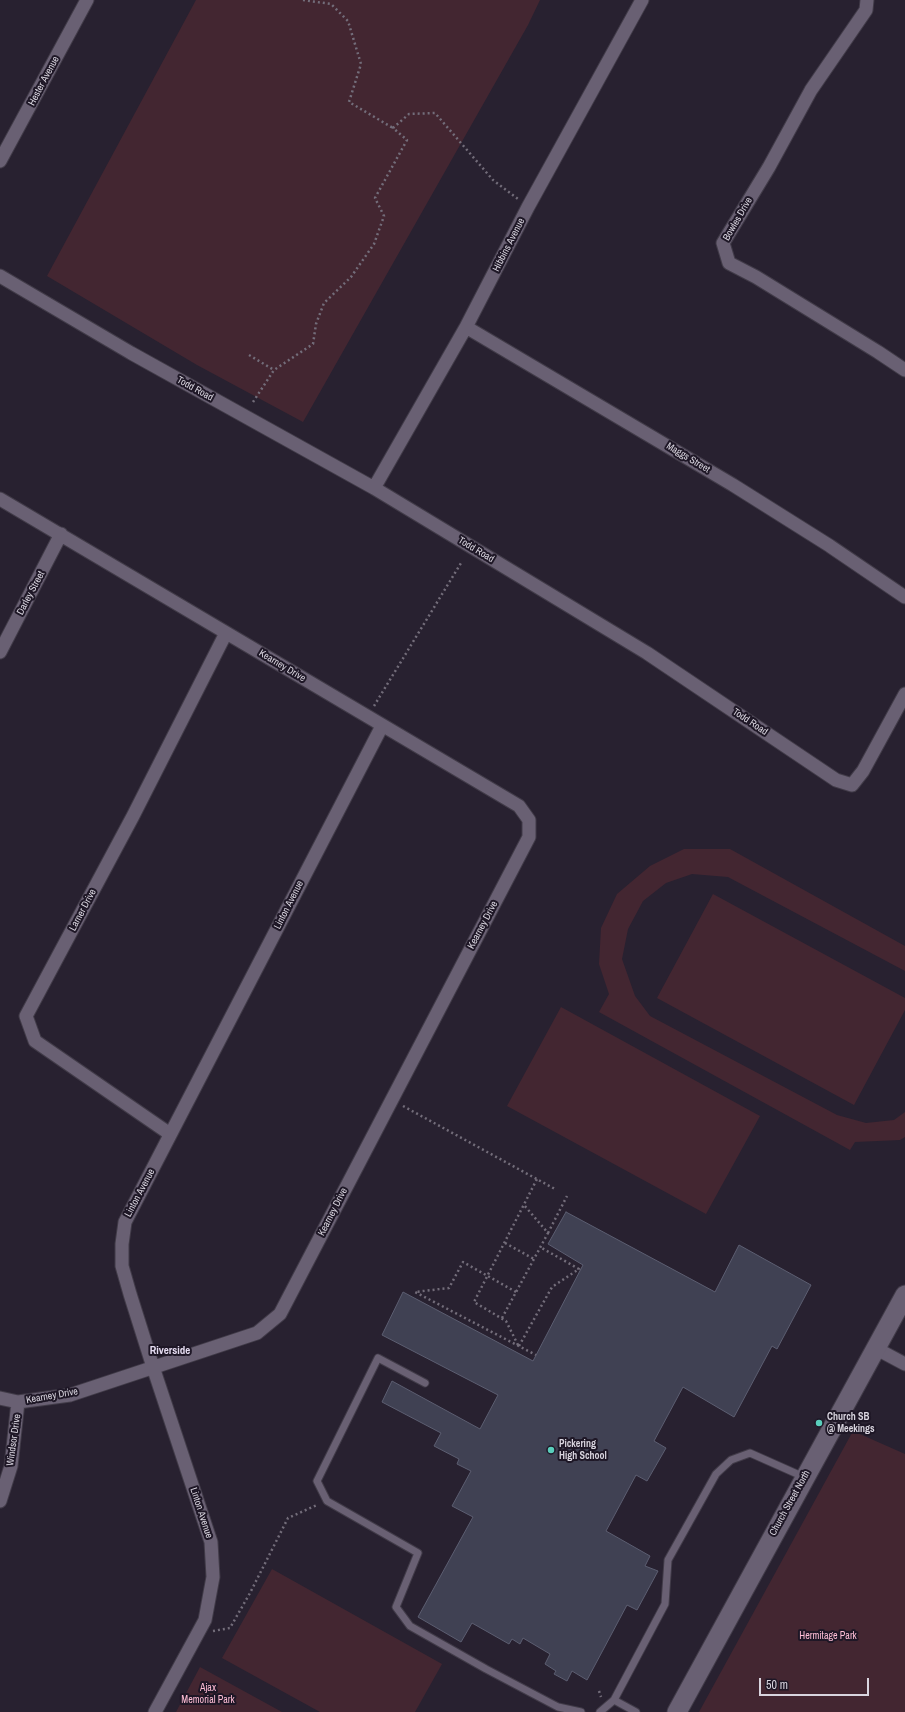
<!DOCTYPE html>
<html>
<head>
<meta charset="utf-8">
<style>
  body { margin:0 }
  #map { position:relative; width:905px; height:1712px; overflow:hidden; background:#282130; font-family:"Archivo Narrow",sans-serif }
  canvas { display:block }
  .scale { position:absolute; left:759px; top:1678px; width:110px; height:18px; box-sizing:border-box; border:2px solid #d9d5df; border-top:0; padding-left:5px; font-size:12px; line-height:14px; white-space:nowrap; color:#d9d5df; -webkit-text-stroke:3px #1e1726; paint-order:stroke }
</style>
</head>
<body>
<div id="map">
<canvas width="905" height="1712"></canvas>
<div class="scale">50 m</div>
</div>
<script>
const context = document.querySelector('canvas').getContext('2d');
context.lineJoin = 'round';
function fillPath(path, color) {
  context.fillStyle = color;
  context.fill(path, 'evenodd');
}
function toPath(rows) {
  const path = new Path2D();
  for (const r of rows) {
    path.moveTo(r[0], r[1]);
    for (let i = 2; i < r.length; i += 2) path.lineTo(r[i], r[i + 1]);
  }
  return path;
}
function stroke(path, color, width, dash) {
  context.strokeStyle = color;
  context.lineWidth = width;
  context.lineCap = dash ? 'butt' : 'round';
  context.setLineDash(dash || []);
  context.stroke(path);
}
function write(font, color, halo, rows, align = 'center') {
  context.font = font + ' "Archivo Narrow",sans-serif';
  context.lineWidth = 4;
  context.setLineDash([]);
  context.textBaseline = 'middle';
  context.strokeStyle = halo;
  context.fillStyle = color;
  for (const [text, x, y, turn = 0] of rows) {
    context.save();
    context.translate(x, y);
    context.rotate((+turn || 0) * Math.PI / 180);
    context.textAlign = isNaN(turn) ? turn : align;
    if (halo) context.strokeText(text, 0, 0);
    context.fillText(text, 0, 0);
    context.restore();
  }
}
fillPath(toPath([
  [196,0,540,0,528,25,303,422,197,365,47,276],
  [684,849,730,849,905,946,905,971,728,877,692,874,666,883,643,901,628,929,622,959,635,996,650,1016,837,1115,866,1123,894,1120,905,1112,905,1137,900,1140,855,1142,850,1150,599,1012,609,994,599,964,601,928,617,894,650,866],
  [713,894,905,998,905,1010,854,1105,657,998],
  [561,1007,760,1116,706,1214,507,1106],
  [853,1431,905,1454,905,1712,699,1712],
  [272,1569,442,1664,415,1712,320,1712,222,1658],
  [200,1667,282,1712,176,1712]
]), '#432631');
const building = toPath([
  [566,1212,715,1292,739,1245,811,1285,777,1349,772,1346,734,1417,683,1387,654,1441,666,1448,647,1481,636,1475,606,1531,650,1556,645,1566,658,1571,637,1610,627,1605,587,1680,572,1671,567,1681,554,1674,556,1671,545,1664,550,1654,523,1638,520,1644,512,1639,509,1644,472,1623,461,1642,418,1617,473,1517,452,1506,471,1471,457,1464,459,1459,434,1446,441,1433,382,1402,392,1381,480,1429,498,1395,382,1335,403,1292,533,1361,583,1265,548,1244,566,1212]
]);
fillPath(building, '#404153');
stroke(building, '#5c5e71', 1);
const lane = toPath([
  [425,1383,378,1358,317,1481,327,1501,418,1553,396,1607,410,1626,486,1669,558,1707,581,1712],
  [600,1712,614,1700],
  [636,1712,614,1700,665,1604,668,1560,716,1474,731,1460,750,1453,804,1477]
]);
const street = toPath([
  [867,0,866,10,811,90,769,167,723,243,729,263,756,277,878,352,905,370],
  [0,161,87,0],
  [0,276,131,353,374,488,647,653,836,780,852,785,863,771,905,694],
  [466,327,733,485,830,546,905,597],
  [374,488,466,327,528,207,642,0],
  [0,499,519,806,529,820,529,837,280,1314,257,1333,70,1395,18,1402,0,1398],
  [0,652,61,534],
  [170,1134,35,1041,26,1016,133,816,226,633],
  [875,1348,905,1364],
  [0,1501,11,1466,18,1402],
  [155,1712,205,1620,213,1577,211,1542,153,1367,130,1294,122,1266,122,1244,125,1222,382,726]
]);
const secondary = toPath([
  [677,1712,905,1295]
]);
stroke(lane, '#413b48', 9);
stroke(street, '#413b48', 15);
stroke(secondary, '#413b48', 21);
stroke(toPath([
  [303,0,331,4,348,21,361,64,349,102,393,128],
  [249,355,274,370],
  [253,402,274,370,313,344,316,324,324,303,351,277,374,244,384,216,375,198,407,140,393,128,409,114,435,113,493,180,518,199],
  [374,706,461,563],
  [403,1106,555,1189],
  [548,1233,567,1196],
  [505,1243,534,1259],
  [516,1292,463,1262,449,1288,415,1292,536,1355],
  [502,1318,548,1233,524,1205],
  [518,1345,506,1321,474,1302,537,1179],
  [519,1346,552,1287,579,1269,540,1247],
  [213,1631,230,1628,250,1593,288,1518,317,1505],
  [599,1691,601,1697]
]), '#736d7a', 2.5, [2, 3]);
stroke(lane, '#696073', 7);
stroke(street, '#696073', 13);
stroke(secondary, '#696073', 19);
for (const [x, y, r, color] of [
  [819,1423,4,"#5acebc"],
  [551,1450,4,"#5acebc"]
]) {
  const dot = new Path2D();
  dot.arc(x, y, r, 0, 2 * Math.PI);
  context.fillStyle = color;
  context.fill(dot);
  stroke(dot, '#1e1726', 1.5);
}
write('10px', '#d9d5df', '#1e1726', [
  ["Hester Avenue",44,81,-62],
  ["Bowles Drive",738,219,-60],
  ["Hibbins Avenue",509,245,-63],
  ["Todd Road",195,389,29],
  ["Maggs Street",688,458,31],
  ["Todd Road",476,550,31],
  ["Darley Street",31,593,-62],
  ["Kearney Drive",282,666,31],
  ["Todd Road",750,722,34],
  ["Linton Avenue",289,905,-63],
  ["Larner Drive",83,910,-62],
  ["Kearney Drive",483,925,-62],
  ["Linton Avenue",140,1193,-62],
  ["Kearney Drive",333,1212,-63],
  ["Kearney Drive",52,1396,-10],
  ["Windsor Drive",14,1440,-82],
  ["Church Street North",790,1503,-61],
  ["Linton Avenue",201,1513,72]
]);
write('bold 10px', '#d9d5df', '#1e1726', [
  ["Church SB",827,1417],
  ["@ Meekings",827,1429],
  ["Pickering",559,1444],
  ["High School",559,1456]
], 'left');
write('10px', '#febdd5', '#1e1726', [
  ["Hermitage Park",828,1636],
  ["Ajax",208,1688],
  ["Memorial Park",208,1700]
]);
write('bold 11px', '#e5dcf1', '#1e1726', [
  ["Riverside",170,1351]
]);
</script>
</body>
</html>
